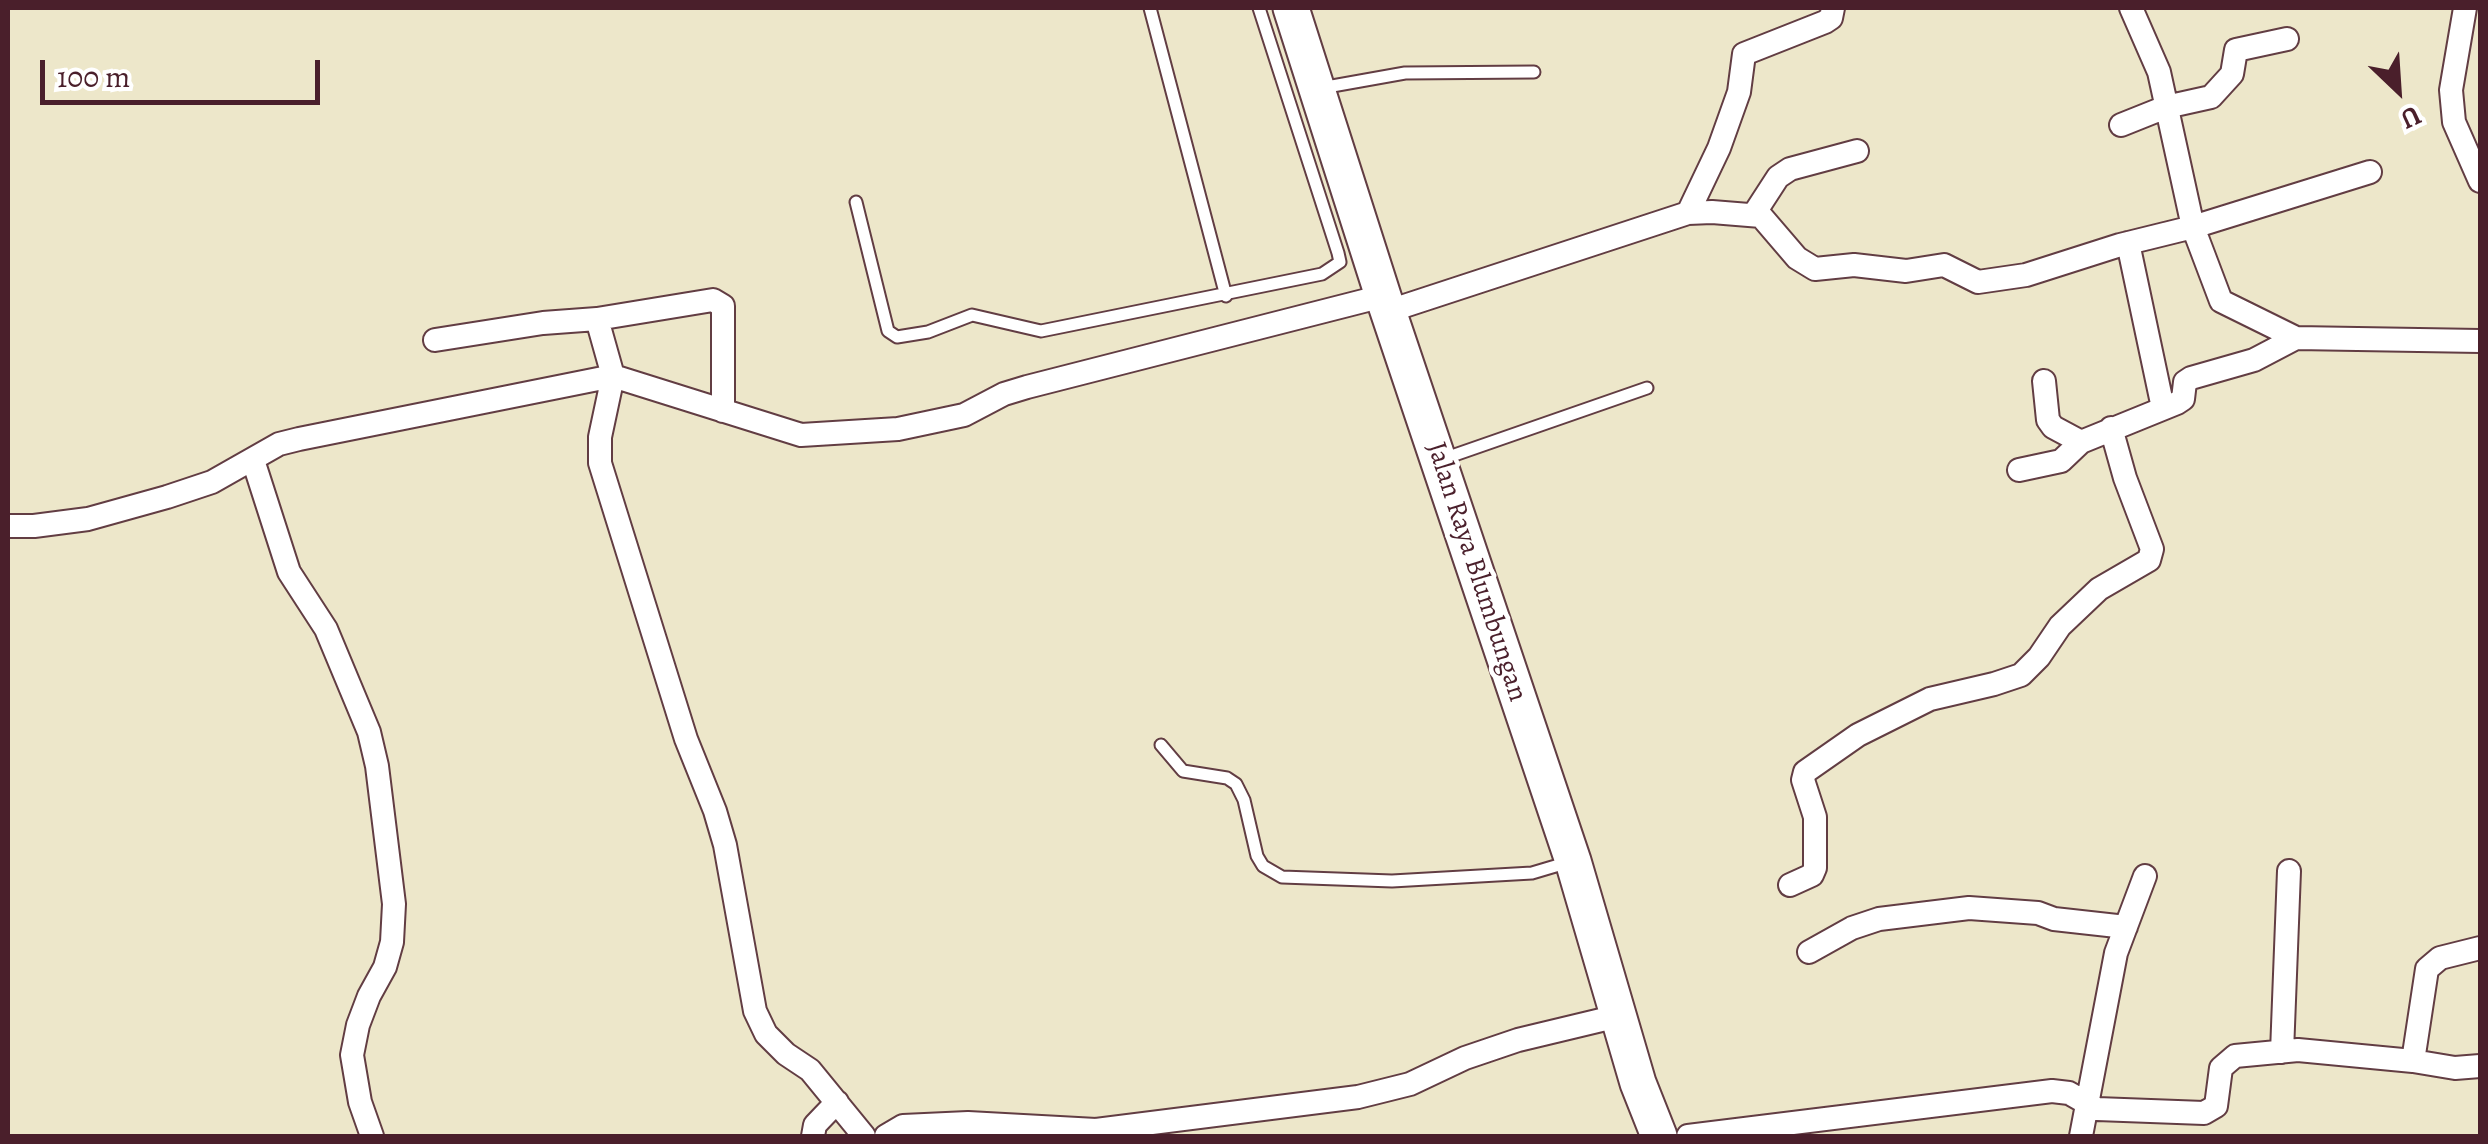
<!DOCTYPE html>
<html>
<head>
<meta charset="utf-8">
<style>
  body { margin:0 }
  #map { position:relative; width:2488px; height:1144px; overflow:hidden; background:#ede7ca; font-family:Alegreya,serif }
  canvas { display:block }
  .frame { position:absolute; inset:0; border:10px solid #4a1f2b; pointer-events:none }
  .north { position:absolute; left:2348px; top:40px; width:100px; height:100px; -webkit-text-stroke:8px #fff; paint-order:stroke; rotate:155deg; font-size:28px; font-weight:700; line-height:40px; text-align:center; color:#4a1f2b }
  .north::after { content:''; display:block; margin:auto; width:35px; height:45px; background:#4a1f2b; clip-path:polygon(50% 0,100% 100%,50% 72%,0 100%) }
  .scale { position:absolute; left:40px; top:60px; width:280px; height:45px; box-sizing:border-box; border:5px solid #4a1f2b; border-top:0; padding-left:12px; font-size:30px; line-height:35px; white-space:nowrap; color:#4a1f2b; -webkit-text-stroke:8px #fff; paint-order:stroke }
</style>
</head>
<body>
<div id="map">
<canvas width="2488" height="1144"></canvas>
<div class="frame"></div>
<div class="north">U</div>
<div class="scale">100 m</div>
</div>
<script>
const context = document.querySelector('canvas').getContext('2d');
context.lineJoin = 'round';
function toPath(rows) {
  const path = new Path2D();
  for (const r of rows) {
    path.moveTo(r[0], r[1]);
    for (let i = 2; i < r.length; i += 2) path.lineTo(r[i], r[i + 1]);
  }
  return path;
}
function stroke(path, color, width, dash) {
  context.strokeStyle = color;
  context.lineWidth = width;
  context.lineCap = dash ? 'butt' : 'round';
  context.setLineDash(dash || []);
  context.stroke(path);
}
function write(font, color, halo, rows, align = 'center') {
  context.font = font + ' Alegreya,serif';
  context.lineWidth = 9;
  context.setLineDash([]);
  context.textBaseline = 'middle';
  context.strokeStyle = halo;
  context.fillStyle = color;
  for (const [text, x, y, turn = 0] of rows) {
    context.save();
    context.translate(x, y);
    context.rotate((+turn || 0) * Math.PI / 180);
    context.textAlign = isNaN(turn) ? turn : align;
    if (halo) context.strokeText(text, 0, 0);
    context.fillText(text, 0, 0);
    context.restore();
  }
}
const service = toPath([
  [1150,8,1226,296],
  [1321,88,1405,73,1534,72],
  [856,202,888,331,897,337,928,332,972,315,1041,331,1322,274,1340,262,1338,253,1259,8],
  [1443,459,1647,388],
  [1161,745,1183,771,1227,778,1236,784,1244,800,1257,856,1263,866,1282,877,1392,881,1532,873,1569,862]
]);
const minor = toPath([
  [2131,8,2159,72,2193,227,2370,172],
  [2465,8,2451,90,2454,122,2480,181],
  [2121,125,2166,107,2211,97,2232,74,2236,50,2287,39],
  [1688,213,1719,148,1739,92,1744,54,1825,22,1831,18,1833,8],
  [1754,214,1778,177,1790,169,1857,151],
  [2128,243,2163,408],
  [1389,311,1688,213,1712,212,1761,216,1797,258,1815,269,1854,265,1906,271,1944,265,1978,282,2026,275,2120,245,2193,227,2221,301,2296,338,2480,341],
  [597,319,713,300,723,306,723,411],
  [435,340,543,323,597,319,613,376,600,437,600,463,686,739,715,811,725,845,755,1011,766,1034,786,1054,810,1070,864,1136],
  [2044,381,2048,420,2053,427,2081,442],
  [253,460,289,572,326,629,369,732,377,766,394,904,392,942,385,967,369,996,358,1025,352,1055,360,1102,372,1136],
  [2019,470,2061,461,2081,442,2177,403,2183,399,2185,382,2191,378,2254,360,2296,338],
  [8,526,34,526,88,519,167,497,212,482,279,444,299,439,613,376,801,435,898,429,964,415,1004,394,1027,387,1383,296],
  [1790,885,1812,875,1815,868,1815,817,1803,780,1805,772,1858,735,1930,699,1994,684,2021,675,2039,657,2060,626,2099,589,2149,560,2152,549,2125,478,2111,428],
  [1809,952,1852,928,1879,919,1969,908,2038,913,2054,919,2126,927],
  [2282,1052,2289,871],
  [2413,1061,2455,1068,2480,1066],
  [813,1136,815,1125,837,1102],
  [886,1136,903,1126,968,1123,1096,1130,1358,1097,1410,1084,1465,1058,1518,1040,1618,1016],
  [1688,1136,2052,1091,2069,1093,2097,1109,2204,1113,2216,1106,2221,1068,2235,1056,2298,1050,2413,1061,2427,969,2440,958,2480,948],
  [2081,1136,2116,953,2145,876]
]);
const primary = toPath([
  [1291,8,1383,296,1573,861,1638,1083,1659,1136]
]);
stroke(service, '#623d43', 15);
stroke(minor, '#623d43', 26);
stroke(primary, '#623d43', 39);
stroke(service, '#fff', 11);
stroke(minor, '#fff', 22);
stroke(primary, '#fff', 35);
write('28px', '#4a1f2b', '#fff', [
  ["Jalan Raya Blumbungan",1476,572,72]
]);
</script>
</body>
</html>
